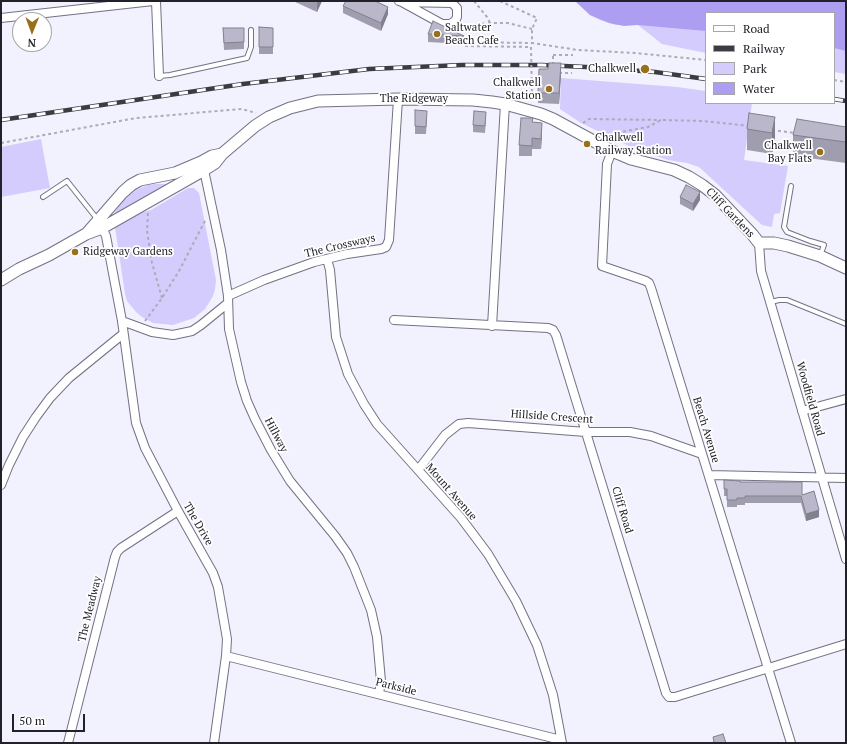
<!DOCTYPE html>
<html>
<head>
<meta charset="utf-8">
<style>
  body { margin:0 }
  #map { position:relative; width:847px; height:744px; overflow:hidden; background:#f2f1fe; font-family:"PT Serif",serif }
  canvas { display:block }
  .frame { position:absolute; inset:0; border:2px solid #222129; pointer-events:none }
  .legend { position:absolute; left:705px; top:12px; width:130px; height:92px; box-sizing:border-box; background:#fff; border:1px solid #a7a6a9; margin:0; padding:5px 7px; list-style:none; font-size:12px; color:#222129 }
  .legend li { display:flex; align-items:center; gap:8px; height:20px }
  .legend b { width:20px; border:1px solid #a7a6a9 }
  .north { position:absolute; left:12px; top:12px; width:40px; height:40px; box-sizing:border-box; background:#fff; border:1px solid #a7a6a9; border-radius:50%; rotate:181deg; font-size:11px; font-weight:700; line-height:16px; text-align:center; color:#222129 }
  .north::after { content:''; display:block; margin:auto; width:14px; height:18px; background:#98701b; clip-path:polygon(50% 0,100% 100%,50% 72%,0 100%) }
  .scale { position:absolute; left:12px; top:714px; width:73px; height:18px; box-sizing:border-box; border:2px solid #222129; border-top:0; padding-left:5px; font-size:12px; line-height:14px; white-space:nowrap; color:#222129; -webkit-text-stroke:3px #fff; paint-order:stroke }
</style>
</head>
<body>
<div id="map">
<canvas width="847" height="744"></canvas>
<div class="frame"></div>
<ul class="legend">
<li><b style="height:5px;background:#fff"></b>Road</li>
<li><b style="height:5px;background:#3c3b44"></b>Railway</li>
<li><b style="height:11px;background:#d3ccfd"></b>Park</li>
<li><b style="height:11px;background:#ad9ef1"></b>Water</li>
</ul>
<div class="north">N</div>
<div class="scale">50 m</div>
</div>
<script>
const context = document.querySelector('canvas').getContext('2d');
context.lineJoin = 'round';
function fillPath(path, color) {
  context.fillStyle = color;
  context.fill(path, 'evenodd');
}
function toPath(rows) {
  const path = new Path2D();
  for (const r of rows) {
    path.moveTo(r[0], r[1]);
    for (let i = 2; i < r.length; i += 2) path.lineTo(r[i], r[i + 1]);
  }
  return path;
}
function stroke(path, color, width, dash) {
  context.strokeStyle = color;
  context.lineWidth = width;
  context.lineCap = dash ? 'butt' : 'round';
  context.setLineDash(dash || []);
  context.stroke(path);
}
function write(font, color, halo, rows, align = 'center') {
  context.font = font + ' "PT Serif",serif';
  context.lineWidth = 3.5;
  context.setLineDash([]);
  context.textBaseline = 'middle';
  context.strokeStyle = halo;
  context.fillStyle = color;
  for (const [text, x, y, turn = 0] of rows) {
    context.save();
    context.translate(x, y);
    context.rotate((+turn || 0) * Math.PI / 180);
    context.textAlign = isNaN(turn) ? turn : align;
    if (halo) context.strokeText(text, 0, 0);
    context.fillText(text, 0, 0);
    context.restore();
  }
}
fillPath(toPath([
  [575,1,846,1,846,74,834,72,834,13,706,13,706,53,662,44,638,25,616,25,600,20,590,15],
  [561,78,677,87,706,91,706,103,752,103,744,160,788,166,780,213,774,214,772,227,762,225,699,167,687,163,668,160,631,147,581,123,560,109],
  [41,139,50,188,1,197,1,147],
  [155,184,168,184,168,186,118,215,115,212,120,204,133,191,148,185],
  [188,188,194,188,199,193,216,280,215,289,213,296,205,309,194,318,173,325,153,323,142,317,136,312,127,301,125,294,115,227,142,211,143,212,151,210]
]), '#d3ccfd');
fillPath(toPath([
  [575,1,846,1,846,51,834,48,834,13,706,13,706,31,638,25,624,26,609,23,590,15]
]), '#ad9ef1');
const lane = toPath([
  [159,76,170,75,247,58,251,47,251,30],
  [791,186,784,227,787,232,810,241,824,245,820,256],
  [43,197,67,181,98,220],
  [771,302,779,300,787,300,846,324]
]);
const street = toPath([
  [156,1,159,76],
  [399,1,402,2,452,3,457,8,457,17,455,21,450,24,442,24,402,2],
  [1,18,153,1],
  [612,151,607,164,602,266,646,281,649,283,651,288,791,743],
  [202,165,204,170,221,250,228,296,229,329,241,382,247,401,255,419,271,450,290,481,335,536,347,553,354,567,371,610,377,637,381,681,379,694],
  [100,223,106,236,122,321,152,332,173,335,192,331,201,325,228,303],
  [759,243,761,271,846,559],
  [327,259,330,270,336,337,348,374,364,404,377,424,461,518,488,554,516,601,537,645,553,695,562,743],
  [228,296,264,280,314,262,347,254,381,249,386,247,389,240,398,99],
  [394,320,548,328,553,330,556,335,666,693,669,697,675,697,846,644],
  [122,321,136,423,145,448,178,511,213,573,218,587,227,639,226,656,214,743],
  [492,326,505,104],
  [802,411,846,399],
  [418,470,445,435,459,424,468,423,586,432,630,432,651,436,702,454],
  [709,475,846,478],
  [1,485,9,465,23,437,36,417,50,398,69,378,123,334],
  [226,656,561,740],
  [68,743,115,557,117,552,121,548,178,511]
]);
const secondary = toPath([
  [88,232,123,192,131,185,140,180,175,173,201,162,212,156,222,154],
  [1,280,19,269,49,255,86,234,102,228,204,170,215,163,222,154,255,126,269,117,290,108,318,101,398,99,473,100,492,102,505,104,541,114,553,119,612,151,631,159,674,170,689,177,702,185,715,195,752,234,759,243,774,243,788,246,820,256,846,268]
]);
stroke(lane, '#737183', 6);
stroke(street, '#737183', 10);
stroke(secondary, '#737183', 13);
stroke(toPath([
  [474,1,487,17,490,23],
  [500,1,537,18,532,29,532,43,578,50,635,53,706,60],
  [455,31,456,33,478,24,490,23,508,23,532,29],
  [553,55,573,55],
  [559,73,572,73],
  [834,80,846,82],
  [583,123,589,119,661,120],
  [772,130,795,133],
  [606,137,616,133,648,127,661,120,703,121,750,126],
  [1,143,136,118,242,109,256,113],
  [148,213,147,231,152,263,162,298],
  [145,321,162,298,179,271,206,219]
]), '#acabb6', 2, [3, 3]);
stroke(lane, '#fff', 4);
stroke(street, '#fff', 8);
stroke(secondary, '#fff', 11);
const rail = toPath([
  [834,99,846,101],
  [1,120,243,84,369,69,462,65,542,65,586,67,655,72,706,79]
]);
stroke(rail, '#3c3b44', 4.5);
stroke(rail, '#fff', 3, [9]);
stroke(toPath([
  [553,65,553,55],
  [532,98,531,47,463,46,462,42,532,43]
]), '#acabb6', 2, [3, 3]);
fillPath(toPath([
  [293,1,322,1,317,12],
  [343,6,388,14,381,31,343,13],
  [259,27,273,28,273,54,259,54],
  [223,28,244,28,244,49,224,50],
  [428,34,464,36,464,44,428,42],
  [561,74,559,104,538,103,538,93],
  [415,110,427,118,426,134,415,134],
  [775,117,775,138,772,154,747,150,747,129],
  [486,119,485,133,473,132,473,125],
  [533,122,542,134,541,149,532,149,532,156,519,156,519,145],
  [846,127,846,163,793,156,793,135],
  [680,197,700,200,693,211,680,204],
  [724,480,740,482,802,495,819,517,806,521,801,503,745,503,745,505,737,505,737,507,727,507,727,496,724,496]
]), '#a09daf');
fillPath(toPath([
  [318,1,322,1,317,12,317,2],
  [388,7,388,14,381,31,381,23],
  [561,63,561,74,559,104,559,93],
  [775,117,775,138,772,154,772,133],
  [542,123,542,134,541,149,541,139],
  [700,192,700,200,693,211,693,204],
  [819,510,819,517,806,521,806,514]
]), '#82808e');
const building = toPath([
  [346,1,375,1,388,7,381,23,343,6,346,1],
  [433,21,464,36,428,34,433,21],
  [259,27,273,28,273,47,259,47,259,27],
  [223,28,244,28,244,42,224,43,223,28],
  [549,63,561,63,559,93,538,93,539,69,548,69,549,63],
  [415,110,427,111,426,127,415,126,415,110],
  [474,111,486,112,485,126,473,125,474,111],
  [749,113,775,117,772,133,747,129,749,113],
  [521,118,533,118,532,122,542,123,541,139,532,138,532,146,519,145,521,118],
  [797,119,846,127,846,142,793,135,797,119],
  [686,185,700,192,693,204,680,197,686,185],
  [724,480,740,481,740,482,802,482,802,495,814,491,819,510,806,514,801,496,745,496,745,498,737,498,737,500,727,500,727,489,724,489,724,480],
  [723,734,726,743,711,743,714,742,713,737,723,734]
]);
fillPath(building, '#bab7cb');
stroke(building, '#82808e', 1);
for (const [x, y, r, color] of [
  [437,34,4,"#98701b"],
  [645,69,5,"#98701b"],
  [549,89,4,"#98701b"],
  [587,144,4,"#98701b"],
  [820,152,4,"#98701b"],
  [75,252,4,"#98701b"]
]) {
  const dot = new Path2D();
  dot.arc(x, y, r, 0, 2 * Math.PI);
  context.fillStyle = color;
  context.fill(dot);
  stroke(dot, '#fff', 1.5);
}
write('11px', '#222129', '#fff', [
  ["Saltwater",445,28],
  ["Beach Cafe",445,41],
  ["Chalkwell",636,69,"right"],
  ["Chalkwell",541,83,"right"],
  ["Station",541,96,"right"],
  ["Chalkwell",595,138],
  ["Railway Station",595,151],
  ["Chalkwell",812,146,"right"],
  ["Bay Flats",812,159,"right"],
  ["Ridgeway Gardens",83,252]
], 'left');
write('11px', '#222129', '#fff', [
  ["The Ridgeway",414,99],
  ["Cliff Gardens",730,213,46],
  ["The Crossways",340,246,-13],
  ["Woodfield Road",810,399,74],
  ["Hillside Crescent",552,417,4],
  ["Beach Avenue",706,430,73],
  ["Hillway",276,435,62],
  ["Mount Avenue",451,492,49],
  ["Cliff Road",622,510,73],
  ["The Drive",198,524,60],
  ["The Meadway",90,609,-76],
  ["Parkside",396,687,14]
]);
</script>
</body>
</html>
